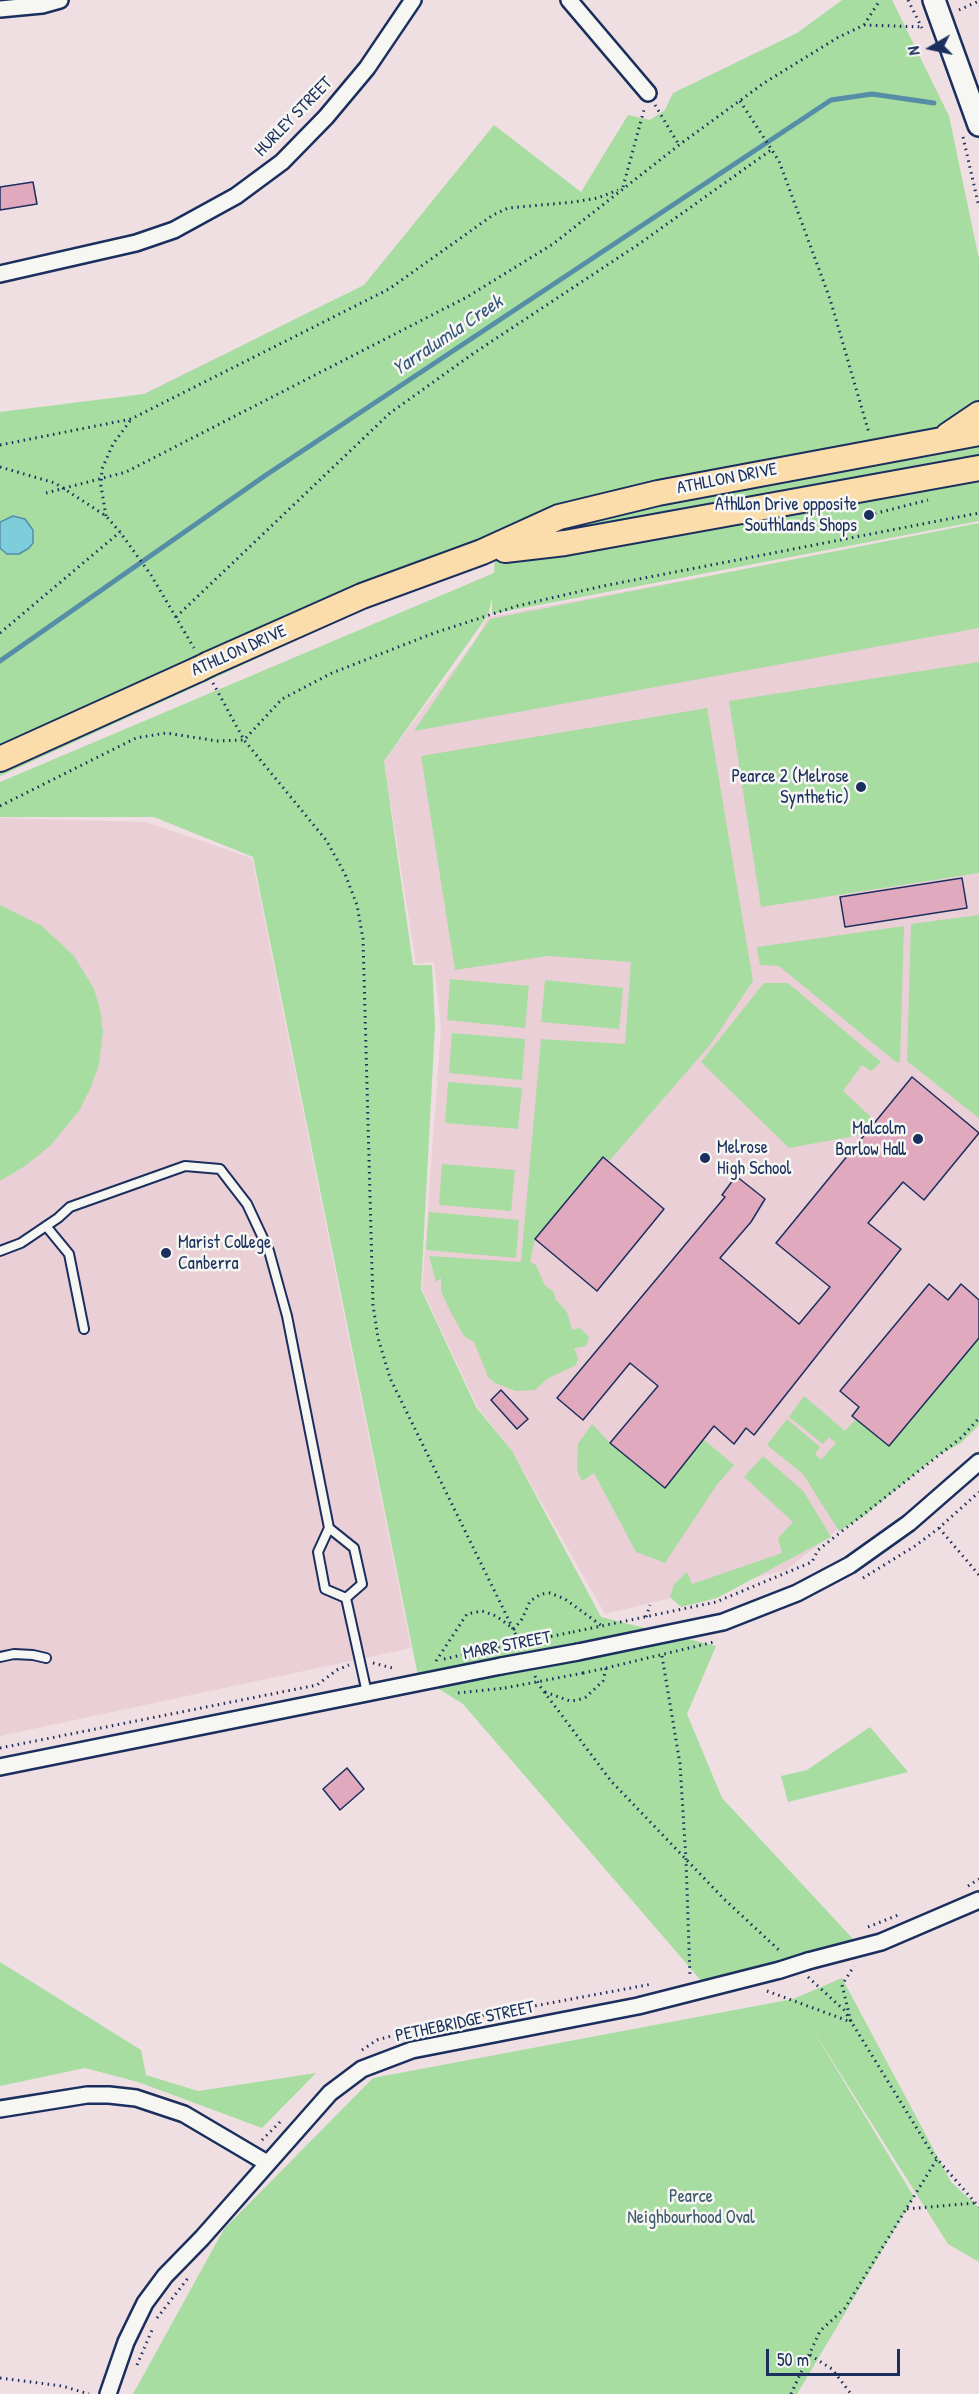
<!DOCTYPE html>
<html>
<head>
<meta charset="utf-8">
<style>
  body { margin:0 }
  #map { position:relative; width:979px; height:2394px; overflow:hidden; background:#efdfe2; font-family:"Patrick Hand",sans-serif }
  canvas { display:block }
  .north { position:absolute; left:901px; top:18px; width:60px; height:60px; -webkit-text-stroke:4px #f6f6f2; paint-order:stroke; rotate:261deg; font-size:16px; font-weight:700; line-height:24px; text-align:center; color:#1b2f5e }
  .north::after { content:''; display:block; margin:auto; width:21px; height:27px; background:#1b2f5e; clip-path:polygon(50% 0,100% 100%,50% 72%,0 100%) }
  .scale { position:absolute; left:766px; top:2349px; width:134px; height:27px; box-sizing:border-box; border:3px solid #1b2f5e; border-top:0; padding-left:8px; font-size:18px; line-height:21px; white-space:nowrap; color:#1b2f5e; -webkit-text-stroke:4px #f6f6f2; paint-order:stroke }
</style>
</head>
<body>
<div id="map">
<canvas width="979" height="2394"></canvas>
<div class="north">N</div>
<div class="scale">50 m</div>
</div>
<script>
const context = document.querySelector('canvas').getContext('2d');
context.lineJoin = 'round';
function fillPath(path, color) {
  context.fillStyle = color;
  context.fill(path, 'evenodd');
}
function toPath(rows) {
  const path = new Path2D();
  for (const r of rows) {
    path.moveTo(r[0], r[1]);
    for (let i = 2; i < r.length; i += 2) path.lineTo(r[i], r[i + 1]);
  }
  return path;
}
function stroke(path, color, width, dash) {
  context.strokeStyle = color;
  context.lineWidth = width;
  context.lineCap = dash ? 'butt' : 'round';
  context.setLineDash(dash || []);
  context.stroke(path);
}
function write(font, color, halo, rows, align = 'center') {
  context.font = font + ' "Patrick Hand",sans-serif';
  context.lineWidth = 5;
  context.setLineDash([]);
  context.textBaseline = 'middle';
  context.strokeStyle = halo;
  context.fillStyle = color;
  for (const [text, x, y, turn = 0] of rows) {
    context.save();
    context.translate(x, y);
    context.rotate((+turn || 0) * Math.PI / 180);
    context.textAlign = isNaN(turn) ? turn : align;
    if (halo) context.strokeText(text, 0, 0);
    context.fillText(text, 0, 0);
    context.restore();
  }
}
fillPath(toPath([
  [979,525,979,1419,786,1570,605,1614,512,1451,477,1406,422,1289,441,1028,434,962,416,964,384,761,474,642,488,617],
  [2,818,145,822,252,858,411,1648,0,1736,0,819]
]), '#eacfd7');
fillPath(toPath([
  [842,0,892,0,949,116,979,259,979,521,492,614,492,598,488,615,384,761,413,965,432,965,435,1025,421,1289,476,1407,512,1451,601,1617,716,1646,687,1714,722,1798,854,1940,704,1984,463,1704,418,1676,253,857,154,817,0,817,0,782,494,573,495,556,411,588,0,776,0,412,144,394,364,285,494,125,581,192,628,115,650,120,665,110,673,93,797,33],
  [979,523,979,628,414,731,490,619],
  [979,662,979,873,761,907,729,701],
  [707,708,753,981,710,1045,610,1160,603,1157,535,1239,530,1262,536,1265,545,1286,553,1291,556,1300,567,1312,572,1330,580,1328,589,1337,586,1346,574,1348,578,1358,576,1365,547,1379,535,1390,516,1391,495,1383,488,1377,474,1342,464,1336,449,1309,441,1291,441,1278,436,1282,429,1256,521,1262,541,1039,625,1044,631,962,548,956,455,970,421,756],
  [0,905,42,926,74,956,94,989,100,1009,103,1032,99,1064,91,1087,79,1111,50,1146,25,1166,0,1181],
  [979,915,979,1118,907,1061,911,924],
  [904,926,900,1062,896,1062,779,966,760,965,757,947],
  [450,979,529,986,525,1028,447,1020],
  [545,980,623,988,619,1029,541,1022],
  [764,983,788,983,881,1062,871,1071,862,1065,843,1091,872,1118,860,1135,789,1148,701,1062],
  [452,1033,525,1039,522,1080,449,1073],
  [448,1082,522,1088,518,1129,445,1123],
  [442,1164,515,1170,511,1211,439,1205],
  [429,1212,519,1220,516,1258,426,1250],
  [979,1338,979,1425,961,1443,937,1456,864,1516,839,1531,803,1474,767,1445,787,1419,820,1447,815,1454,821,1460,836,1443,829,1437,823,1444,789,1417,804,1396,845,1431,856,1419,889,1446],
  [592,1424,610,1443,665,1488,703,1439,734,1465,716,1486,665,1563,636,1552,594,1473,582,1481,577,1471,578,1444],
  [763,1456,804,1492,831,1537,717,1598,681,1607,670,1597,674,1584,687,1572,692,1584,782,1553,778,1538,793,1522,744,1477],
  [870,1727,908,1772,788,1802,781,1776,807,1770],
  [0,1962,141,2050,146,2075,198,2091,316,2073,262,2128,138,2082,85,2068,0,2086],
  [842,1978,951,2182,979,2208,979,2262,948,2244,809,2024,914,2197,797,2394,133,2394,224,2229,373,2078,793,1999]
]), '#a7dda0');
const water = toPath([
  [13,516,25,519,33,530,33,543,29,548,19,554,7,554,0,548,0,522,13,516]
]);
fillPath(water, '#7ecdda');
stroke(water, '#568ea8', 1.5);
stroke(toPath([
  [0,661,266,475,831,100,872,94,934,103]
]), '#568ea8', 5);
const building = toPath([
  [33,182,37,204,0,210,0,187,33,182],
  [962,878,967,908,845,927,840,897,962,878],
  [912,1077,979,1133,924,1200,903,1182,868,1223,901,1249,754,1435,746,1428,734,1444,714,1426,665,1488,610,1443,658,1386,630,1363,583,1420,557,1398,725,1197,722,1195,736,1176,765,1199,751,1222,720,1258,799,1324,830,1287,776,1243,912,1077],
  [603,1157,664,1209,597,1291,535,1239,603,1157],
  [929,1284,948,1300,961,1284,979,1300,979,1338,889,1446,852,1416,859,1407,840,1391,929,1284],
  [501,1390,528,1419,517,1429,491,1400,501,1390],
  [347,1768,364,1789,340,1810,323,1789,347,1768]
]);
fillPath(building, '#e0a9bd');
stroke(building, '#1b2f5e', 1.5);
const service = toPath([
  [46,1226,69,1254,84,1329],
  [0,1251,21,1243,58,1218,70,1207,185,1166,220,1169,247,1204,269,1251,287,1316,329,1528,318,1552,325,1589,346,1598,367,1693],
  [329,1528,354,1548,362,1584,346,1598],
  [0,1657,14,1654,33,1655,46,1658]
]);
const minor = toPath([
  [569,0,648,93],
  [0,9,42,5,60,0],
  [0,274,136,243,174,230,236,196,282,162,326,117,367,68,413,0],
  [578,1652,723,1622,797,1593,850,1565,909,1523,979,1462],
  [0,1767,501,1666],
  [808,1961,881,1942,979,1900],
  [0,2109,87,2095,109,2095,136,2098,184,2114,267,2163],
  [108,2394,126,2342,145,2303,165,2276,202,2238,330,2093,362,2069,412,2050,638,2006,780,1970]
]);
const secondary = toPath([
  [934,0,979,125]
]);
const primary = toPath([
  [948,435,979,414],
  [505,550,565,543,979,468],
  [209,664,362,596,482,552,559,517,658,493,979,433],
  [0,759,199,669]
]);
stroke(service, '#1b2f5e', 12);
stroke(minor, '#1b2f5e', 20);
stroke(secondary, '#1b2f5e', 26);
stroke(primary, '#1b2f5e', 28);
stroke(toPath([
  [908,0,922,28],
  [959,10,979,1],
  [864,25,880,0],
  [740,101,779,161,830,299,869,433],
  [655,105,679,145],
  [963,137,979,207],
  [623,187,645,106],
  [0,445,131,419,389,289,493,215,508,208,574,202,598,198,618,190],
  [0,467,55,483,106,516,120,532,151,575,194,648],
  [46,493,126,472,467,297,553,244,679,145,764,83,837,38,864,25,923,27],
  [869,515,928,500],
  [106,516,101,486,102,469,113,444,130,421],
  [176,617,390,413,474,353,639,244,771,150],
  [0,633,120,532],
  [213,683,244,740,326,840,345,874,357,905,363,939,373,1305,378,1338,390,1378,521,1645],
  [0,806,136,738,166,733,218,741,244,740,282,699,332,673,434,633,517,606,603,586,979,513],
  [939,1528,979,1575],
  [863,1578,915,1546,939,1528,979,1492],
  [646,1617,650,1605],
  [573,1632,716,1602,812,1562,818,1550,962,1437,979,1418],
  [662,1656,680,1764,686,1860,690,1977],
  [444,1659,498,1647],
  [436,1661,467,1614,482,1611,496,1616,514,1629,522,1619,530,1601,541,1594,550,1593,565,1599,602,1626],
  [373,1663,396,1669],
  [606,1668,714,1642],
  [535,1676,539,1685,611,1781,724,1899,781,1952],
  [545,1692,570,1701,578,1700,586,1697,603,1681,606,1668,583,1673],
  [458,1693,505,1688],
  [0,1748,317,1685,337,1670,349,1665],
  [968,1886,979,1879],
  [868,1927,898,1915],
  [808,1977,844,2010,932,2153,979,2207],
  [767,1991,851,2022,842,1985,854,1966],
  [362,2050,377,2040,427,2026,652,1984],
  [262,2140,283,2119],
  [907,2209,974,2203],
  [157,2318,188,2278],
  [810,2355,832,2369,851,2394],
  [137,2365,152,2330],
  [0,2378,62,2386,89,2394],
  [791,2394,820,2331,845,2308,937,2159]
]), '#1b2f5e', 3, [1.5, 4.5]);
stroke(service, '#f6f6f2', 8);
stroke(minor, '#f6f6f2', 15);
stroke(secondary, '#f6f6f2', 21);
stroke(primary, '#faddab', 24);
const minorBridge = toPath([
  [501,1666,578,1652],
  [780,1970,808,1961]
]);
const primaryBridge = toPath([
  [199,669,209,664]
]);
stroke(minorBridge, '#1b2f5e', 20, []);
stroke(primaryBridge, '#1b2f5e', 28, []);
stroke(toPath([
  [498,1647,573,1632],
  [505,1688,583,1673]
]), '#1b2f5e', 3, [1.5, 4.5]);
stroke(minorBridge, '#f6f6f2', 15);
stroke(primaryBridge, '#faddab', 24);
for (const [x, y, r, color] of [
  [869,515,6,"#1b2f5e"],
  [861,787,6,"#1b2f5e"],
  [918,1139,6,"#1b2f5e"],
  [705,1158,6,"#1b2f5e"],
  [166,1253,6,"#1b2f5e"]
]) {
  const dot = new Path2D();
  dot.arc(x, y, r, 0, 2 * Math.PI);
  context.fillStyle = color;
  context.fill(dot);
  stroke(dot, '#f6f6f2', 2);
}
write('18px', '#1b2f5e', '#f6f6f2', [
  ["HURLEY STREET",294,117,-46],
  ["ATHLLON DRIVE",727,479,-11],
  ["ATHLLON DRIVE",239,651,-24],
  ["MARR STREET",507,1646,-11],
  ["PETHEBRIDGE STREET",465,2022,-12]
]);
write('18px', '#1b2f5e', '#f6f6f2', [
  ["Athllon Drive opposite",857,505],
  ["Southlands Shops",857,526],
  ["Pearce 2 (Melrose",849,777],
  ["Synthetic)",849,798],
  ["Malcolm",906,1129],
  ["Barlow Hall",906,1150],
  ["Melrose",717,1148,"left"],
  ["High School",717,1169,"left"],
  ["Marist College",178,1243,"left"],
  ["Canberra",178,1264,"left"]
], 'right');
write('18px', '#3e5a6e', '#f6f6f2', [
  ["Pearce",691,2197],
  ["Neighbourhood Oval",691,2218]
]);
write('italic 20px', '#34567d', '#f6f6f2', [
  ["Yarralumla Creek",448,336,-34]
]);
</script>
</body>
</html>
